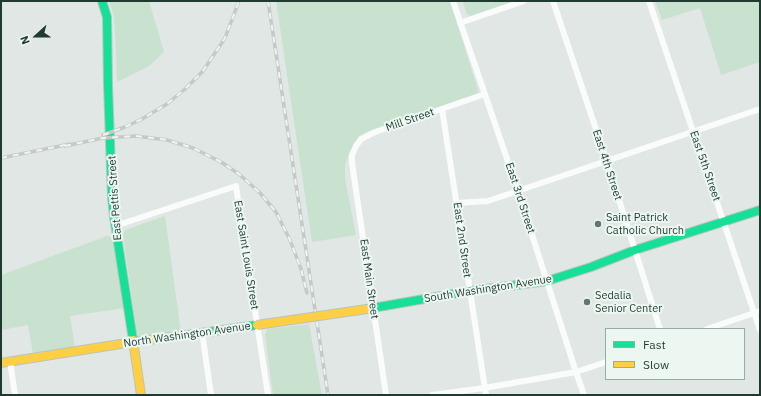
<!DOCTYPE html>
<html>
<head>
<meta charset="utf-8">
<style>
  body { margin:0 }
  #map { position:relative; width:761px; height:396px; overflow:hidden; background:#e0e7e4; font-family:"IBM Plex Sans",sans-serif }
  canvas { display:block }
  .frame { position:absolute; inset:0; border:2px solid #1e3a31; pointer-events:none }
  .legend { position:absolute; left:605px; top:328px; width:140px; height:52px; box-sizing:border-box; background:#edf7f2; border:1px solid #9aaba5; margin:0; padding:5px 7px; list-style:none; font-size:12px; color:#1e3a31 }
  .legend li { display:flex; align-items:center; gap:8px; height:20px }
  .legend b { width:20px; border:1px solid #9aaba5 }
  .north { position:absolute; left:16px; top:16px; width:40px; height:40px; -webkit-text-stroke:3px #edf7f2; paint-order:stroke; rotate:249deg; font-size:11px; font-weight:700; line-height:16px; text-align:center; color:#1e3a31 }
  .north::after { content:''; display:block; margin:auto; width:14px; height:18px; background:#1e3a31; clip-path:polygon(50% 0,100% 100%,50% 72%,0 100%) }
</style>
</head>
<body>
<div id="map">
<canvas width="761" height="396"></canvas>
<div class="frame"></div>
<ul class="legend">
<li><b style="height:5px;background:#16e098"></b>Fast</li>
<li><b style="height:5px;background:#ffcf43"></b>Slow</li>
</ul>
<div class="north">N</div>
</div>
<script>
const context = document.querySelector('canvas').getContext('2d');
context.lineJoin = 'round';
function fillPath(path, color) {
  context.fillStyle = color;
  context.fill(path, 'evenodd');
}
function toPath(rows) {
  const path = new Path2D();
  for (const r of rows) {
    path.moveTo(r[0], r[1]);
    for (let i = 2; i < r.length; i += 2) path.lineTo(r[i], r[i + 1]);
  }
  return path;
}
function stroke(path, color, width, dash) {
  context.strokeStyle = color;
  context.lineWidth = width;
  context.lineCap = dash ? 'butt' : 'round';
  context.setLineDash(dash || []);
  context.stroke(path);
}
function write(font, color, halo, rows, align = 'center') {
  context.font = font + ' "IBM Plex Sans",sans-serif';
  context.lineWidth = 4;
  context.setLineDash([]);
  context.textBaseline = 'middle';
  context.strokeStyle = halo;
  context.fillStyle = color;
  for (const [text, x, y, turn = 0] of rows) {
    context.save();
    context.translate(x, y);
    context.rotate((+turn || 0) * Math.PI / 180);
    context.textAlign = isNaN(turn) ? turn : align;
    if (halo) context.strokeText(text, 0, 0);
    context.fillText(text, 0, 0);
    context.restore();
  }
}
fillPath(toPath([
  [109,1,149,1,164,52,149,66,117,82,115,29,114,16],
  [276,1,450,1,479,93,367,137,355,145,349,153,345,165,345,179,356,235,312,242],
  [463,1,515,1,470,16,466,13],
  [655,1,760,1,760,62,721,75,700,8,662,20],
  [165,216,181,333,142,338,138,336,137,333,123,235,125,230],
  [107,236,111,237,115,240,125,308,70,316,75,348,33,354,28,325,1,330,1,275],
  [309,324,322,395,273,395,265,335,267,329]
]), '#c8e2cf');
const fast = toPath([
  [102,1,107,17,108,85,112,197,114,217,133,340],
  [367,309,470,291,547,281,591,267,635,250,760,210],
  [187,335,257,325]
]);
const slow = toPath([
  [133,340,141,395],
  [1,363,133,342,187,335]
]);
stroke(fast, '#b9c4bf', 10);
stroke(slow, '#b9c4bf', 10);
stroke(toPath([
  [453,1,518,191,576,372,584,395],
  [553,1,607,162,660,329],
  [649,1,760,330],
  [460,23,524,1],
  [442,109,486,395],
  [457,203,488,201,760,109],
  [115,226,236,186,268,395],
  [707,329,760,311],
  [202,332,211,395],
  [10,361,15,395],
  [386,395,352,163,352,155,356,146,361,139,375,132,485,94],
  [432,395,484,388,576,372,606,362]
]), '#fafbfb', 6);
stroke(fast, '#16e098', 8);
stroke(slow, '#ffcf43', 8);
const rail = toPath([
  [268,1,328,395],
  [103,135,125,127,142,119,167,104,185,89,203,71,225,38,239,1],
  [65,146,103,138,136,136,167,140,193,148,221,162,239,174,260,193,276,212,290,240,301,269,307,293],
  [1,158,70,144]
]);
stroke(rail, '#c5c9c8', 3.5);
stroke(rail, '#edf7f2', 2, [6]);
const slowBridge = toPath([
  [257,325,367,309]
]);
stroke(slowBridge, '#b9c4bf', 10, []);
stroke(slowBridge, '#ffcf43', 8);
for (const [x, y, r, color] of [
  [598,224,4,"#627770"],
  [587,302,4,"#627770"]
]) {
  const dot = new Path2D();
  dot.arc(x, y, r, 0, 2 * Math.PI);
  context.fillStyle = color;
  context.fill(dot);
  stroke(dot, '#edf7f2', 1.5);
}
write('11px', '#1e3a31', '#edf7f2', [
  ["Mill Street",410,120,-19],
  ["East 4th Street",607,165,72],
  ["East 5th Street",705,166,71],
  ["East Pettis Street",115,198,-94],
  ["East 3rd Street",520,198,72],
  ["East 2nd Street",462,240,82],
  ["East Saint Louis Street",246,255,81],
  ["East Main Street",369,279,82],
  ["South Washington Avenue",488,289,-9],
  ["North Washington Avenue",187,335,-8]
]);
write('11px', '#1e3a31', '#edf7f2', [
  ["Saint Patrick",606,218],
  ["Catholic Church",606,231],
  ["Sedalia",595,296],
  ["Senior Center",595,309]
], 'left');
</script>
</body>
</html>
